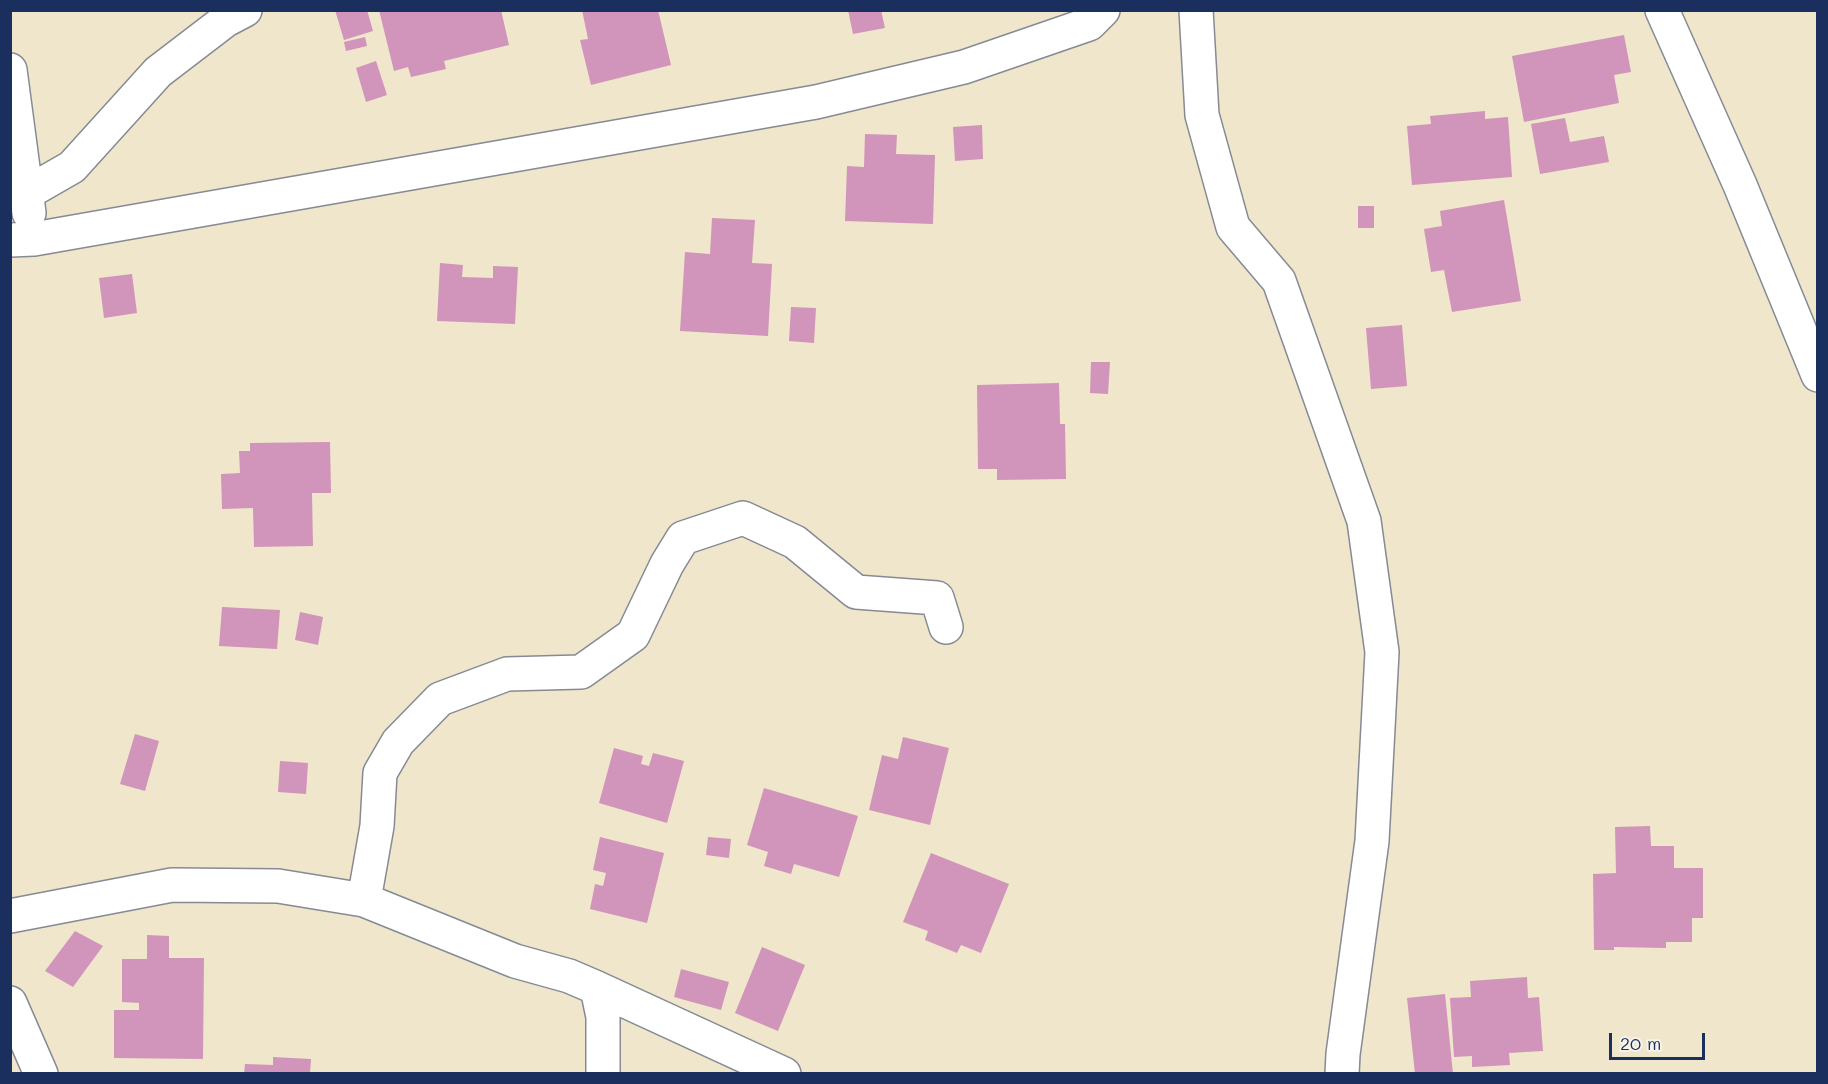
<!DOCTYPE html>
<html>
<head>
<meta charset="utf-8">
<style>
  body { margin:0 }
  #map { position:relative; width:1828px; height:1084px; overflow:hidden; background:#efe6cb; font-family:Mali,sans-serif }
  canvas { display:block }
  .frame { position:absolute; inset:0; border:12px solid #1b2f5e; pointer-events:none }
  .scale { position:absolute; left:1609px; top:1033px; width:96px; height:27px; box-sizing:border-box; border:3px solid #1b2f5e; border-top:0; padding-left:8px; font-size:18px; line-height:21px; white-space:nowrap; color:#1b2f5e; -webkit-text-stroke:4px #f7f3e8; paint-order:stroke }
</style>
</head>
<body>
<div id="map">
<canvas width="1828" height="1084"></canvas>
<div class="frame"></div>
<div class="scale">20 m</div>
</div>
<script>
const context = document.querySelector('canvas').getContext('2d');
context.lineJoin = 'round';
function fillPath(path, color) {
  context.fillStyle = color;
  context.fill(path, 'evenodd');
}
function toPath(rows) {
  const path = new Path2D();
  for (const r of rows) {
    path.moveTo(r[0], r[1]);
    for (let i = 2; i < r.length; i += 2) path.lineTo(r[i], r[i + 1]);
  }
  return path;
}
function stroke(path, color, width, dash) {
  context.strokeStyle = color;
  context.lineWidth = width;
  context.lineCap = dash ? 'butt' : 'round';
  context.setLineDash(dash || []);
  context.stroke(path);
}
fillPath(toPath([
  [335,10,367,10,373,31,344,40],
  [379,10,501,10,509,45,444,61,446,69,411,77,408,67,394,71],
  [582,10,658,10,671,65,591,85,580,40,588,39],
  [848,10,881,10,885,28,853,34],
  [1624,35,1631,72,1614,75,1619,103,1524,122,1512,56],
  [365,37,367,46,346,51,344,42],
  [376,61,387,95,366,102,356,68],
  [1485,111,1485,119,1508,117,1512,177,1412,185,1407,126,1431,124,1430,116],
  [1565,118,1570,142,1604,136,1609,162,1540,174,1531,124],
  [982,125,983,159,955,161,953,127],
  [865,134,897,135,896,154,935,155,933,224,845,221,847,166,864,167],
  [1504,200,1521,301,1452,312,1444,270,1431,272,1424,229,1442,226,1440,211],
  [1358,206,1374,206,1374,228,1358,228],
  [712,218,755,220,752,263,772,264,768,336,680,331,685,252,710,254],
  [440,263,463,265,462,277,493,278,493,266,518,267,515,324,437,321],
  [132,274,137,313,104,318,99,278],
  [791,307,816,308,814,343,789,341],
  [1402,325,1407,386,1371,389,1366,328],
  [1091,362,1110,362,1108,394,1090,393],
  [1059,383,1060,424,1065,424,1066,479,997,480,997,469,978,469,977,385],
  [330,442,331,493,312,493,313,546,254,547,253,508,222,509,221,474,240,473,239,451,250,451,250,443],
  [222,607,280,610,277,649,219,646],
  [300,612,323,617,318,645,295,640],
  [135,734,159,741,145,791,120,784],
  [903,737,949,748,930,825,869,810,882,755,898,759],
  [614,748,643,756,641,764,649,766,653,753,684,761,667,823,599,803],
  [280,761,308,763,306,794,278,792],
  [764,788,858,816,839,877,794,864,791,874,764,866,768,852,747,845],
  [1650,826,1651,846,1674,846,1674,868,1703,868,1703,918,1692,918,1692,942,1666,942,1666,948,1614,947,1614,950,1594,950,1593,874,1616,873,1615,827],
  [600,837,664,853,647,923,590,909,595,884,603,886,606,873,593,870],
  [708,837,731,839,729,858,706,855],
  [931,853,1009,884,981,953,961,945,957,953,925,940,928,931,903,922],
  [75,931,103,946,73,987,45,971],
  [147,935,169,936,169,958,204,958,203,1059,114,1058,114,1010,139,1010,139,1003,122,1002,122,959,147,959],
  [762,947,805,965,778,1031,735,1013],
  [681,969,729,982,721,1010,674,997],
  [1527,977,1528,998,1539,997,1543,1051,1509,1053,1510,1065,1472,1067,1472,1056,1454,1057,1450,998,1471,997,1470,981],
  [1445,994,1453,1074,1415,1074,1407,998],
  [273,1057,311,1059,310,1074,244,1074,245,1064,273,1065]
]), '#d194ba');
const minor = toPath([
  [1196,10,1202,115,1233,227,1279,281,1364,521,1382,652,1372,841,1343,1054,1342,1074],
  [1662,10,1740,185,1818,375],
  [10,70,29,213],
  [25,194,72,167,158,72,226,20,245,10],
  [10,240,34,239,816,102,964,67,1089,24,1103,10],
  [364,900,377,826,380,773,398,742,440,699,507,674,581,672,633,635,667,564,683,538,743,518,795,542,856,592,937,598,946,627],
  [10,916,172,885,278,886,364,900,515,961,569,976,597,988,784,1074],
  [597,988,603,1017,603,1074],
  [10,1003,41,1074]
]);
stroke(minor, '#858a94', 36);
stroke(minor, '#fff', 33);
</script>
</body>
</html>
